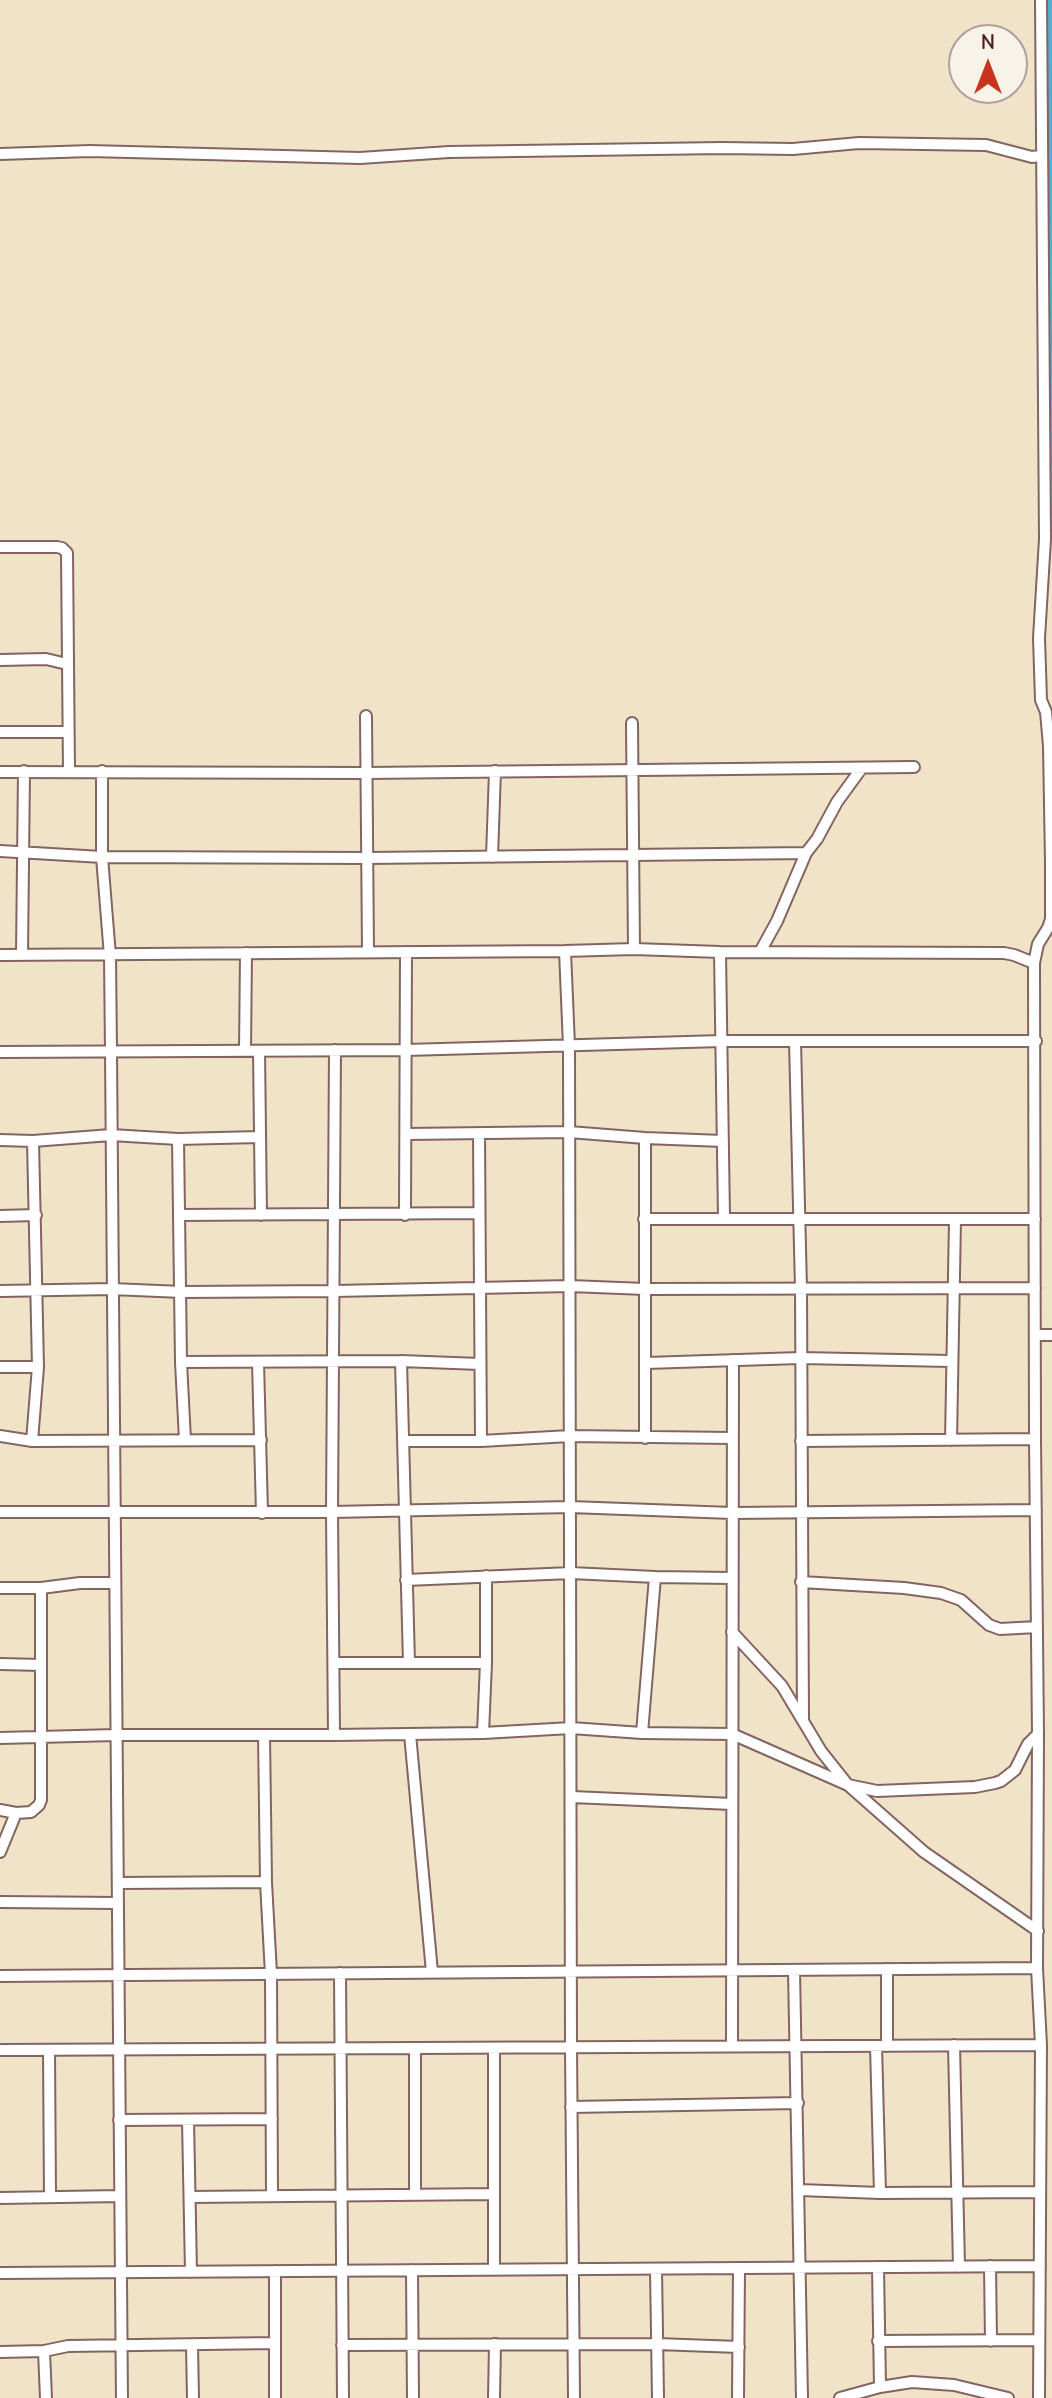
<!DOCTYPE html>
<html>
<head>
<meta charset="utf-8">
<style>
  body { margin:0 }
  #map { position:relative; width:1052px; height:2398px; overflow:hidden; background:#f1e3c8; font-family:"Comic Neue",sans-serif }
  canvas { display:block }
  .north { position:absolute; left:948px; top:24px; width:80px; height:80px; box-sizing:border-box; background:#f7f3e8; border:2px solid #b29e9c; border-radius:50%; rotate:0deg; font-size:22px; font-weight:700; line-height:32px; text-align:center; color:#4a1f2b }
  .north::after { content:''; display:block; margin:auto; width:28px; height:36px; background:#c8321e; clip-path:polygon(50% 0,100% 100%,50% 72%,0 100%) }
</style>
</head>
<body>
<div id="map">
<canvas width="1052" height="2398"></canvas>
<div class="north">N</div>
</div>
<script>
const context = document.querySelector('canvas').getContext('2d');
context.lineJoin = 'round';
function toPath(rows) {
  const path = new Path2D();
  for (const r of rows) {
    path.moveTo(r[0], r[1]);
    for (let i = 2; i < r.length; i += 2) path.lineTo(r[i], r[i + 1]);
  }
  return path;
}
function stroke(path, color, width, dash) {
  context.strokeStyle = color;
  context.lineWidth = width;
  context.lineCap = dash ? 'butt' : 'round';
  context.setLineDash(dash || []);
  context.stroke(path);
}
stroke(toPath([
  [1050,0,1052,528]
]), '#53afd1', 9);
const minor = toPath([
  [0,154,90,151,360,158,449,152,722,148,793,149,859,143,986,145,1032,157,1040,156],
  [0,547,57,547,62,548,67,553,69,771],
  [0,660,46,659,67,664],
  [366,716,368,952],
  [632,723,634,949],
  [0,732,68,732],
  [102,771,102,857,110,956,111,1052,122,2398],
  [0,772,367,773,914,767],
  [0,851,102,857,368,858,806,853],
  [492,857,495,771],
  [565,951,569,1046,571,2047,574,2398],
  [720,952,724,1218],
  [760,952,777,921,806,853,817,839,837,802,861,769],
  [0,955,565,951,634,949,720,952,1004,953,1014,955,1034,963],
  [22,955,24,771],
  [795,1041,801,1289,803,1721],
  [245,1051,246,953],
  [259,1051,261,1215],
  [0,1052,406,1050,722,1041,1036,1041],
  [406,1134,569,1132,645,1138,723,1141],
  [479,1134,481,1441],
  [645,1138,645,1438],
  [178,1139,181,1362,185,1440],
  [0,1140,33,1141,111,1135,178,1139,259,1137],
  [179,1215,479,1213],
  [405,1215,406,952],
  [0,1216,36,1215],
  [644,1219,1035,1219],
  [0,1291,112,1289,182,1292,335,1291,570,1286,645,1289,1035,1288],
  [1035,1335,1052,1335],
  [401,1361,409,1663],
  [181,1362,401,1361,480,1364],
  [258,1362,262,1513],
  [646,1363,800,1358,951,1361],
  [0,1367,38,1367],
  [0,1436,32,1441,261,1440],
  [951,1440,955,1220],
  [32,1441,38,1367,33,1141],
  [404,1441,481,1441,570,1436,732,1438],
  [801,1441,1035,1439],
  [0,1512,332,1512,570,1507,732,1513,1036,1510],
  [406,1580,571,1573,655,1577,732,1578],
  [801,1582,904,1588,941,1593,961,1600,989,1625,1000,1629,1037,1627],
  [0,1588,41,1588,80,1583,115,1583],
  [732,1632,782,1686,821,1751,848,1785,924,1852,1038,1931],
  [334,1663,486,1663],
  [0,1664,41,1665],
  [483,1733,486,1663,486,1576],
  [642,1733,655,1577],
  [410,1734,432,1972],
  [264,1735,266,1882,271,1974,272,2196],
  [334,1735,332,1512,335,1050],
  [0,1738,116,1735,334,1735,483,1733,571,1728,642,1733,732,1734,848,1785,877,1791,975,1787,995,1783,1001,1781,1015,1770,1028,1744,1038,1734],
  [572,1797,732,1804],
  [0,1810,16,1813,31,1812,39,1805,41,1800,41,1588],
  [0,1852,16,1813],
  [118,1883,266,1882],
  [0,1902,118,1903],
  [887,1969,887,2046],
  [794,1970,802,2398],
  [340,1973,343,2398],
  [0,1976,1037,1968],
  [954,2045,959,2267],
  [732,2046,733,1360],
  [876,2046,880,2193],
  [415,2048,415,2195],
  [494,2048,494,2270],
  [0,2050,1041,2045],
  [49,2050,50,2197],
  [571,2107,798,2103],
  [119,2120,272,2119],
  [188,2120,191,2272],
  [799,2190,880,2193,1040,2192],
  [190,2197,494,2194],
  [0,2198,120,2196],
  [990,2266,991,2341],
  [878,2267,880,2387],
  [656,2269,658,2398],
  [412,2270,413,2398],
  [275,2271,275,2398],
  [0,2273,1040,2266],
  [878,2341,1038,2340],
  [192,2345,193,2398],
  [342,2345,657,2344,739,2347],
  [44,2351,46,2398],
  [0,2352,44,2351,68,2346,274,2343],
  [494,2398,495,2344],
  [738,2398,739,2268],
  [840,2398,880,2387,912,2382,954,2385,1008,2398],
  [1039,2398,1041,2045,1037,1968,1038,1734,1035,1439,1034,963,1038,944,1048,928,1051,919,1051,862,1049,746,1046,712,1041,700,1039,638,1045,539,1041,0]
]);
stroke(minor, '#846462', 14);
stroke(minor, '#fff', 10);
</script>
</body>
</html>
